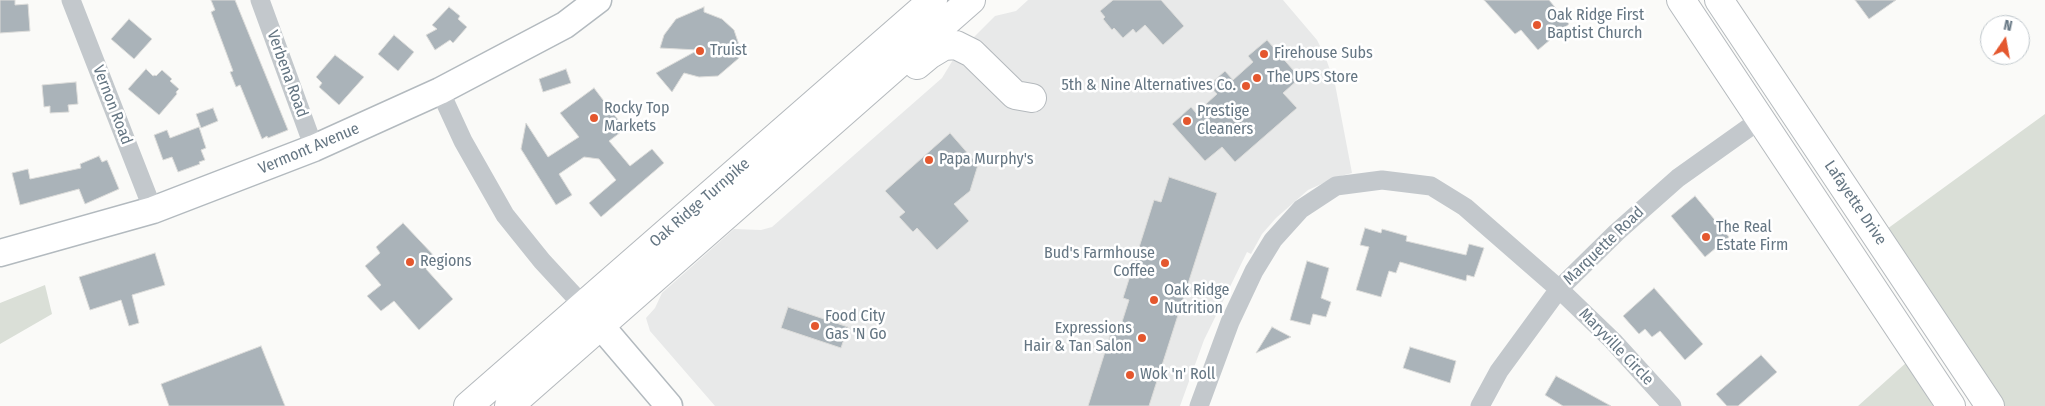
<!DOCTYPE html>
<html>
<head>
<meta charset="utf-8">
<style>
  body { margin:0 }
  #map { position:relative; width:2045px; height:406px; overflow:hidden; background:#fafaf8; font-family:"Fira Sans Condensed",sans-serif }
  canvas { display:block }
  .north { position:absolute; left:1980px; top:15px; width:50px; height:50px; box-sizing:border-box; background:#fff; border:1px solid #c1c8cd; border-radius:50%; rotate:12deg; font-size:14px; font-weight:700; line-height:20px; text-align:center; color:#657683 }
  .north::after { content:''; display:block; margin:auto; width:18px; height:22px; background:#e4572e; clip-path:polygon(50% 0,100% 100%,50% 72%,0 100%) }
</style>
</head>
<body>
<div id="map">
<canvas width="2045" height="406"></canvas>
<div class="north">N</div>
</div>
<script>
const context = document.querySelector('canvas').getContext('2d');
context.lineJoin = 'round';
function fillPath(path, color) {
  context.fillStyle = color;
  context.fill(path, 'evenodd');
}
function toPath(rows) {
  const path = new Path2D();
  for (const r of rows) {
    path.moveTo(r[0], r[1]);
    for (let i = 2; i < r.length; i += 2) path.lineTo(r[i], r[i + 1]);
  }
  return path;
}
function stroke(path, color, width, dash) {
  context.strokeStyle = color;
  context.lineWidth = width;
  context.lineCap = dash ? 'butt' : 'round';
  context.setLineDash(dash || []);
  context.stroke(path);
}
function write(font, color, halo, rows, align = 'center') {
  context.font = font + ' "Fira Sans Condensed",sans-serif';
  context.lineWidth = 5;
  context.setLineDash([]);
  context.textBaseline = 'middle';
  context.strokeStyle = halo;
  context.fillStyle = color;
  for (const [text, x, y, turn = 0] of rows) {
    context.save();
    context.translate(x, y);
    context.rotate((+turn || 0) * Math.PI / 180);
    context.textAlign = isNaN(turn) ? turn : align;
    if (halo) context.strokeText(text, 0, 0);
    context.fillText(text, 0, 0);
    context.restore();
  }
}
fillPath(toPath([
  [1028,0,1283,0,1317,40,1325,56,1335,84,1352,173,1337,177,1308,190,1276,218,1262,234,1251,254,1247,252,1204,340,1180,406,715,406,650,331,646,318,655,308,662,293,734,229,761,230,772,227,942,78,956,55,995,16,1016,11]
]), '#e8e9e9');
fillPath(toPath([
  [2045,114,2045,406,1997,406,1887,229],
  [45,285,52,314,0,344,0,303],
  [1907,362,1933,406,1858,406]
]), '#dadfd7');
const building = toPath([
  [0,0,15,0,15,5,28,4,30,31,0,33,0,0],
  [211,0,235,0,288,130,268,138,267,136,262,139,240,85,236,87,230,72,233,71,211,12,215,10,211,0],
  [1113,0,1161,0,1184,26,1163,45,1145,25,1136,33,1133,29,1123,38,1114,28,1112,30,1103,19,1105,17,1100,11,1113,0],
  [1484,0,1549,0,1569,24,1538,50,1521,30,1515,34,1484,0],
  [1855,0,1896,0,1869,19,1855,0],
  [449,7,460,16,458,19,467,27,453,43,450,40,435,50,426,35,437,29,432,25,449,7],
  [704,7,704,12,722,19,734,30,739,45,739,58,718,76,699,77,684,73,672,92,656,73,698,50,660,48,664,35,676,19,704,7],
  [129,19,152,39,134,59,111,39,129,19],
  [394,35,414,52,398,71,378,54,394,35],
  [1267,40,1300,78,1283,93,1297,108,1235,162,1222,147,1205,161,1172,124,1191,107,1196,113,1217,94,1209,85,1225,71,1233,80,1253,62,1248,56,1267,40],
  [335,55,364,77,339,105,319,87,322,83,316,77,335,55],
  [146,69,153,76,155,75,156,76,162,70,172,79,170,81,179,89,176,92,177,94,159,115,128,89,146,69],
  [566,69,571,83,543,92,539,79,566,69],
  [76,82,78,104,68,105,69,112,50,113,50,106,44,107,42,85,76,82],
  [594,88,625,129,609,141,630,166,652,149,664,163,601,217,589,203,616,180,599,159,584,157,559,174,572,195,556,205,521,149,526,123,548,157,579,137,560,113,594,88],
  [213,108,218,121,201,128,196,114,213,108],
  [199,127,206,148,201,150,205,160,199,162,200,164,178,172,172,157,163,160,154,135,167,130,170,138,199,127],
  [950,133,978,165,970,191,954,204,969,221,937,250,917,228,913,232,899,217,905,212,885,191,950,133],
  [99,156,102,162,107,160,119,189,85,204,79,189,20,205,12,173,28,169,30,179,49,175,81,168,80,164,99,156],
  [1169,177,1217,193,1149,406,1088,406,1114,323,1121,325,1129,300,1123,298,1154,200,1161,202,1169,177],
  [1695,196,1729,237,1705,257,1671,216,1695,196],
  [403,223,437,259,426,269,453,299,419,330,394,301,381,311,367,296,381,285,365,266,380,253,376,247,403,223],
  [1365,228,1381,233,1382,229,1407,236,1406,241,1466,255,1469,244,1484,248,1474,277,1467,275,1466,281,1400,262,1396,273,1389,271,1381,297,1356,290,1369,247,1360,245,1365,228],
  [155,253,165,285,132,295,139,323,129,326,121,300,90,310,79,277,155,253],
  [1307,261,1329,268,1321,298,1331,302,1326,317,1313,314,1310,325,1290,320,1307,261],
  [1654,288,1703,344,1685,360,1660,331,1652,337,1645,329,1639,334,1623,316,1654,288],
  [788,307,848,327,841,348,781,328,788,307],
  [1272,327,1291,337,1256,353,1272,327],
  [261,346,285,406,169,406,161,384,261,346],
  [1410,347,1456,361,1450,383,1403,368,1410,347],
  [1761,355,1777,372,1738,406,1727,406,1716,394,1761,355],
  [1556,376,1571,384,1611,406,1563,406,1545,395,1556,376]
]);
fillPath(building, '#aab3b9');
stroke(building, '#dcdcda', 1);
const secondary = toPath([
  [0,253,153,210,314,148,440,91,565,25,598,0],
  [600,325,669,406]
]);
const primary = toPath([
  [1681,0,1951,406],
  [1719,0,1990,406]
]);
const highway = toPath([
  [917,65,929,55,944,46,956,45,972,53,1015,95,1032,98],
  [468,406,933,0],
  [509,406,971,0]
]);
stroke(secondary, '#b3babf', 29);
stroke(primary, '#b5babe', 30);
stroke(highway, '#b4b9bd', 30);
stroke(toPath([
  [71,0,153,210],
  [260,0,314,148],
  [440,91,463,141,505,215,542,261,591,314],
  [1199,406,1230,322,1254,271,1273,240,1301,209,1336,186,1382,180,1431,186,1465,207,1559,289,1613,341,1672,406],
  [1480,406,1499,371,1559,289,1617,232,1678,178,1761,119]
]), '#c3c8cc', 19);
stroke(secondary, '#fff', 26);
stroke(primary, '#fff', 28);
stroke(highway, '#fff', 28);
for (const [x, y, r, color] of [
  [1537,25,5,"#e4572e"],
  [700,51,5,"#e4572e"],
  [1264,54,5,"#e4572e"],
  [1257,78,5,"#e4572e"],
  [1246,86,5,"#e4572e"],
  [594,118,5,"#e4572e"],
  [1187,121,5,"#e4572e"],
  [929,160,5,"#e4572e"],
  [1706,237,5,"#e4572e"],
  [410,262,5,"#e4572e"],
  [1165,263,5,"#e4572e"],
  [1154,300,5,"#e4572e"],
  [815,326,5,"#e4572e"],
  [1142,338,5,"#e4572e"],
  [1130,375,5,"#e4572e"]
]) {
  const dot = new Path2D();
  dot.arc(x, y, r, 0, 2 * Math.PI);
  context.fillStyle = color;
  context.fill(dot);
  stroke(dot, '#fff', 2);
}
write('16px', '#657683', '#fff', [
  ["Oak Ridge First",1547,16],
  ["Baptist Church",1547,34],
  ["Truist",710,51],
  ["Firehouse Subs",1274,54],
  ["The UPS Store",1267,78],
  ["5th & Nine Alternatives Co.",1236,86,"right"],
  ["Rocky Top",604,109],
  ["Markets",604,127],
  ["Prestige",1197,112],
  ["Cleaners",1197,130],
  ["Papa Murphy's",939,160],
  ["The Real",1716,228],
  ["Estate Firm",1716,246],
  ["Bud's Farmhouse",1155,254,"right"],
  ["Coffee",1155,272,"right"],
  ["Regions",420,262],
  ["Oak Ridge",1164,291],
  ["Nutrition",1164,309],
  ["Food City",825,317],
  ["Gas 'N Go",825,335],
  ["Expressions",1132,329,"right"],
  ["Hair & Tan Salon",1132,347,"right"],
  ["Wok 'n' Roll",1140,375]
], 'left');
write('16px', '#657683', '#fff', [
  ["Verbena Road",287,74,70],
  ["Vernon Road",112,105,69],
  ["Vermont Avenue",309,149,-23],
  ["Oak Ridge Turnpike",700,203,-41],
  ["Lafayette Drive",1855,203,56],
  ["Marquette Road",1604,246,-44],
  ["Maryville Circle",1616,347,46]
]);
</script>
</body>
</html>
